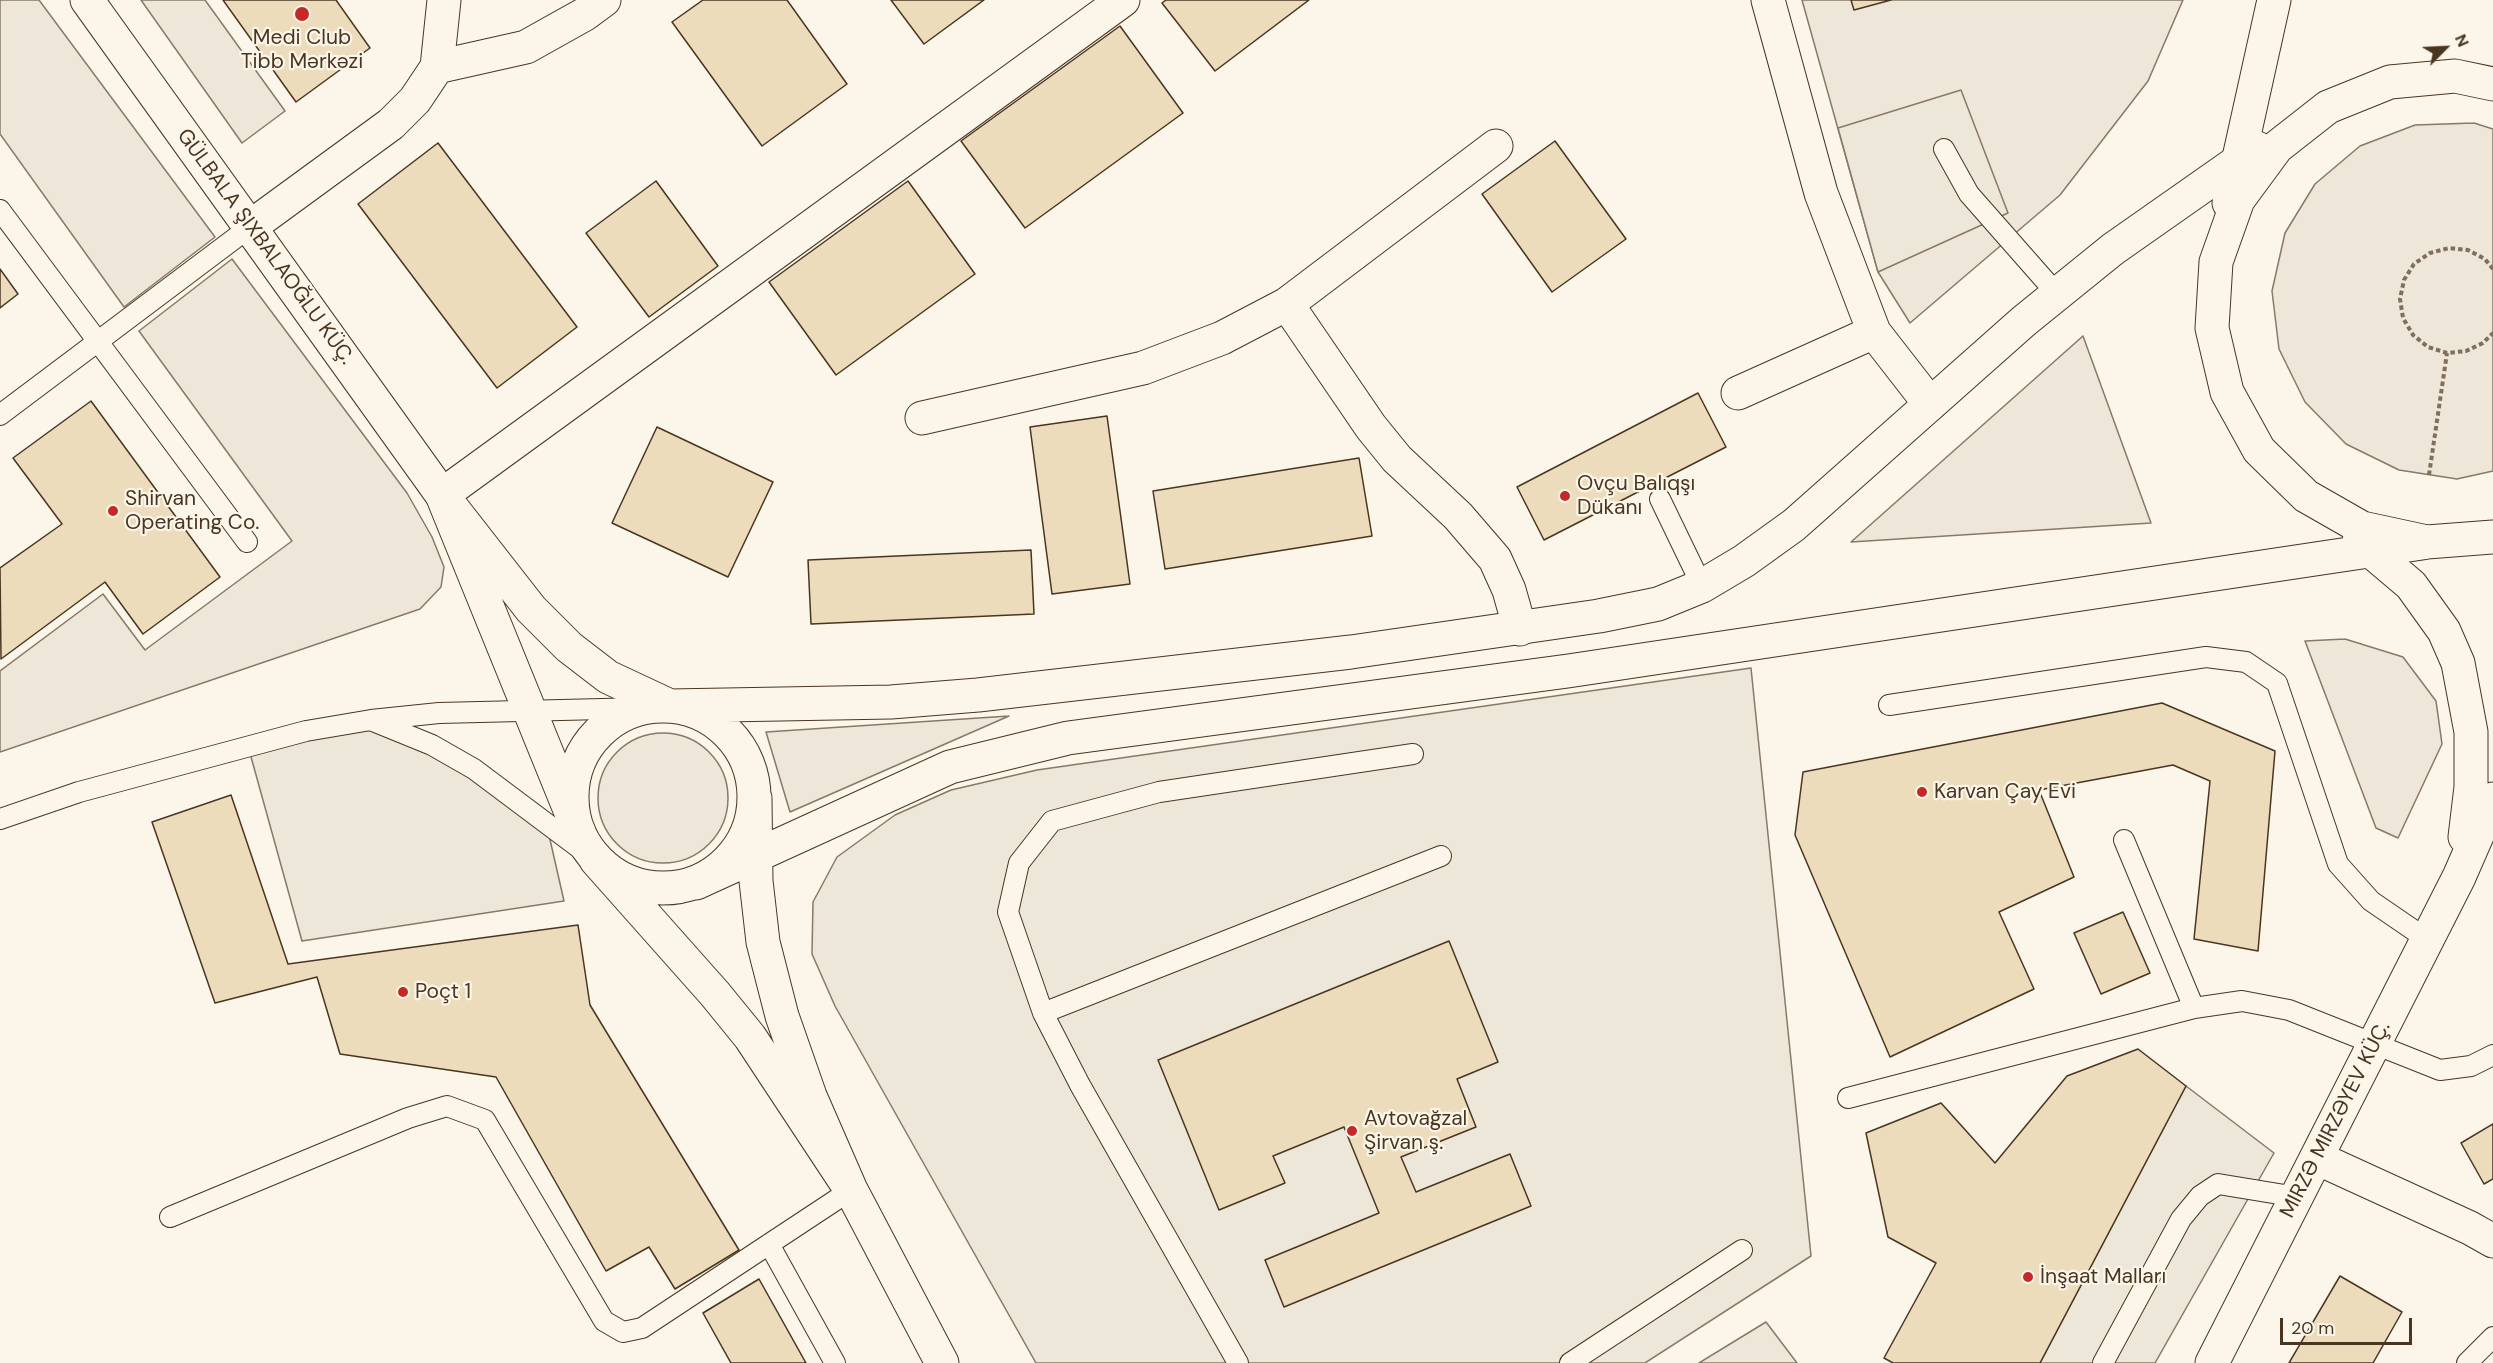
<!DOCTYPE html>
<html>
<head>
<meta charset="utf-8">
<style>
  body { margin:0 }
  #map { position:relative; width:2493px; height:1363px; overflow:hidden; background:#fbf6e9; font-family:"DM Sans",sans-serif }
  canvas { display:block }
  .north { position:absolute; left:2415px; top:18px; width:60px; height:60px; -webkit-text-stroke:4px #fbf6e9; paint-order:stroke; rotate:66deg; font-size:16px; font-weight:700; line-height:24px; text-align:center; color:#4a3520 }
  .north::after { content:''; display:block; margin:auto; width:21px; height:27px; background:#4a3520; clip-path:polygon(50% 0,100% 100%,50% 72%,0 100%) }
  .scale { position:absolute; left:2280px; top:1318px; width:132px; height:27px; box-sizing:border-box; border:3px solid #4a3520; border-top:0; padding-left:8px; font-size:18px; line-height:21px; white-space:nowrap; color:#4a3520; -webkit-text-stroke:4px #fbf6e9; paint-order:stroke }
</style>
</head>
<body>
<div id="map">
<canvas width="2493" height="1363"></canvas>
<div class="north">N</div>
<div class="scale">20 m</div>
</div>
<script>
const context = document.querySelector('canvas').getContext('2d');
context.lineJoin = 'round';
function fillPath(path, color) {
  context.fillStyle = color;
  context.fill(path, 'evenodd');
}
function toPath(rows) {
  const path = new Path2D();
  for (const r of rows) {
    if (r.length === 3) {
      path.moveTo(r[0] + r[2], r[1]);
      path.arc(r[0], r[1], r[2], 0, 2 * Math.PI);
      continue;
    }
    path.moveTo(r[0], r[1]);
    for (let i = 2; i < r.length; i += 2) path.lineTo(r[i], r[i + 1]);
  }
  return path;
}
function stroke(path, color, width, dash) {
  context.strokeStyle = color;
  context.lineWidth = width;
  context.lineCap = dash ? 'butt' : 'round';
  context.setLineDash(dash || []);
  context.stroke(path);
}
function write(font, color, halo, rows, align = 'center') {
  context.font = font + ' "DM Sans",sans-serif';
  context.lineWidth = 4.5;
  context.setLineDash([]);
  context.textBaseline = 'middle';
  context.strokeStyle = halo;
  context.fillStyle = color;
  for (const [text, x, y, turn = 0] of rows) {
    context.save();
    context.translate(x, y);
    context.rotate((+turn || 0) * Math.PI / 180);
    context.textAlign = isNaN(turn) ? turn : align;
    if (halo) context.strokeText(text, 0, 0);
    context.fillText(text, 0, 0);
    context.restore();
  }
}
const green = toPath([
  [0,0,39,0,215,237,124,307,0,134,0,0],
  [141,0,205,0,285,111,242,143,141,0],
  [1802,0,2183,0,2148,81,2060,195,1910,323,1878,272,1802,0],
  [2474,123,2493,129,2493,471,2457,479,2399,470,2346,444,2305,402,2279,349,2272,291,2285,233,2315,184,2360,146,2415,125,2474,123],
  [232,259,407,493,432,537,444,567,441,587,420,609,0,752,0,671,103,594,145,650,292,541,139,331,232,259],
  [2083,336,2151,523,1851,542,2083,336],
  [2345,639,2403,657,2436,701,2442,744,2398,838,2376,828,2305,641,2345,639],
  [1009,716,790,812,766,732,1009,716],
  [663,798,65],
  [1766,1322,1797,1363,1699,1363,1766,1322]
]);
fillPath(green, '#ede6d9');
stroke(green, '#887966', 1.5);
const parking = toPath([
  [1961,90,2008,213,1878,272,1838,128,1961,90],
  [1751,668,1811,1256,1645,1363,1036,1363,835,1006,812,954,813,902,837,857,895,815,951,790,1037,770,1751,668],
  [371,720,546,822,564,901,302,941,248,746,371,720],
  [2186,1086,2274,1153,2155,1363,2040,1363,2186,1086]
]);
fillPath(parking, '#ede7d9');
stroke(parking, '#887966', 1.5);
const building = toPath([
  [223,0,336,0,370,48,296,102,223,0],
  [703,0,787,0,847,84,762,146,672,22,703,0],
  [891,0,984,0,924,44,891,0],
  [1166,0,1309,0,1215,71,1162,3,1166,0],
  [1851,0,1891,0,1854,10,1851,0],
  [1120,26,1183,113,1025,228,961,141,1120,26],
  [1555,141,1626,239,1552,292,1482,194,1555,141],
  [438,143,577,327,497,388,358,204,438,143],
  [656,181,718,266,649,317,586,233,656,181],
  [908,181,975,274,836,375,769,282,908,181],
  [0,269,18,294,0,308,0,269],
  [1698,393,1726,447,1544,540,1517,487,1698,393],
  [91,401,220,577,143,634,105,582,1,659,0,568,62,524,13,458,91,401],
  [1107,416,1130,584,1052,594,1030,427,1107,416],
  [657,427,773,482,728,577,612,523,657,427],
  [1359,458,1372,536,1165,569,1153,491,1359,458],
  [1031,550,1034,614,811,624,808,560,1031,550],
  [2162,703,2275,751,2258,951,2194,939,2210,781,2173,765,2039,790,2074,877,1999,912,2034,989,1890,1057,1795,835,1803,772,2162,703],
  [231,795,288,964,578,925,590,1005,739,1250,675,1289,649,1247,606,1271,496,1077,340,1054,317,977,215,1003,152,822,231,795],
  [2123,912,2150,973,2101,994,2074,933,2123,912],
  [1449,941,1498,1062,1457,1079,1476,1127,1401,1157,1416,1192,1510,1154,1531,1206,1284,1307,1265,1260,1379,1213,1344,1127,1273,1156,1285,1183,1219,1210,1158,1060,1449,941],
  [2138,1049,2186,1086,2040,1363,1893,1363,1884,1358,1936,1263,1888,1237,1866,1133,1941,1103,1995,1163,2067,1076,2138,1049],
  [2493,1124,2493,1179,2484,1184,2461,1143,2493,1124],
  [2340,1276,2402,1312,2373,1363,2289,1363,2340,1276],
  [759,1279,806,1363,731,1363,703,1313,759,1279]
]);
fillPath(building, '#ecdcbc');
stroke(building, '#4a3520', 1.5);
const service = toPath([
  [1944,149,1969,194,2057,294],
  [0,210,247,542],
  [0,415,250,227],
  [1660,499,1702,586],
  [1889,705,2206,657,2246,662,2277,683,2338,864,2371,901,2428,940],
  [373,721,432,745,474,769,582,850],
  [0,819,79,792,306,731,371,720,439,713,643,708],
  [2124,840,2194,1008],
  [1043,1013,1441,856],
  [1848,1098,2194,1008,2242,1001,2289,1010,2440,1070,2471,1066,2493,1055],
  [170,1217,408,1118,447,1106,485,1120,604,1321,623,1332,642,1328,851,1190],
  [769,1244,835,1363],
  [1238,1363,1080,1085,1043,1013,1008,912,1019,863,1052,821,1159,792,1413,754],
  [1570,1363,1742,1250],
  [2103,1363,2181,1219,2200,1196,2218,1184,2297,1197],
  [2467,1363,2493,1337]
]);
const minor = toPath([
  [1768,0,1821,193,1874,332,1930,404],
  [437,67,526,47,585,14,604,0],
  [250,227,391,124,415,100,437,67,444,0],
  [1287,304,1371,427,1397,459,1458,516,1495,559,1509,590,1520,629],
  [1738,393,1874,332],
  [922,418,1143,368,1222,338,1287,304,1496,146],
  [442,495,1123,0],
  [2317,1158,2470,1228,2493,1241]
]);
const secondary = toPath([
  [87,0,442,495],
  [2359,541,2411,585,2444,631,2458,663,2471,732,2471,787,2465,837],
  [663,797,91],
  [581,837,442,495,531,609,569,647,608,677,670,706,891,702,978,695,1351,652,1599,616,1658,604,1702,586,1744,561,1794,525,2024,321,2113,249,2257,148],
  [596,860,715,994,750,1037,851,1190,810,1096,782,1016,763,942,756,881,755,798],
  [696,883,950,767,1068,738,1568,671,2422,543],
  [851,1190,942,1363],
  [2212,1363,2459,877,2493,799]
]);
const primary = toPath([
  [2493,84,2455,76,2390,82,2328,107,2277,147,2238,200,2216,262,2212,328,2227,392,2259,450,2306,496,2362,528,2427,542,2493,537],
  [2229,203,2274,0]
]);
stroke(service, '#4a3520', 22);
stroke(minor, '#4a3520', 35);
stroke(secondary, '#4a3520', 35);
stroke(primary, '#4a3520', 35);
stroke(toPath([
  [2493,269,2485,259,2468,250,2449,248,2430,253,2414,264,2404,280,2400,299,2403,318,2413,335,2428,347,2447,353,2466,351,2483,343,2493,333],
  [2429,475,2447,353]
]), '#7f6f5c', 4, [4.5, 3]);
stroke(service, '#fbf6e9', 20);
stroke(minor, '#fbf6e9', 33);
stroke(secondary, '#fbf6e9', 33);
stroke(primary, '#fbf6e9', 33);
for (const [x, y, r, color] of [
  [302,14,8,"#c62828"],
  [1565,496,6,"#c62828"],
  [113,511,6,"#c62828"],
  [1922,792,6,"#c62828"],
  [403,992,6,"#c62828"],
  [1352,1131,6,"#c62828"],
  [2028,1277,6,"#c62828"]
]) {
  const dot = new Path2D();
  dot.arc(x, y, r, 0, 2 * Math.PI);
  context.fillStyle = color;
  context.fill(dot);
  stroke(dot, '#fbf6e9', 2);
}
write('21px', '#4a3520', '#fbf6e9', [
  ["Medi Club",302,38,"center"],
  ["Tibb Mərkəzi",302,62,"center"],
  ["Ovçu Balıqşı",1577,484],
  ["Dükanı",1577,508],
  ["Shirvan",125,499],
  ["Operating Co.",125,523],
  ["Karvan Çay Evi",1934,792],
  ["Poçt 1",415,992],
  ["Avtovağzal",1364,1119],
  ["Şirvan ş.",1364,1143],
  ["İnşaat Malları",2040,1277]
], 'left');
write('21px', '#4a3520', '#fbf6e9', [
  ["GÜLBALA ŞIXBALAOĞLU KÜÇ.",265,247,54],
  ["MIRZƏ MIRZƏYEV KÜÇ.",2336,1120,-63]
]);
</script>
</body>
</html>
